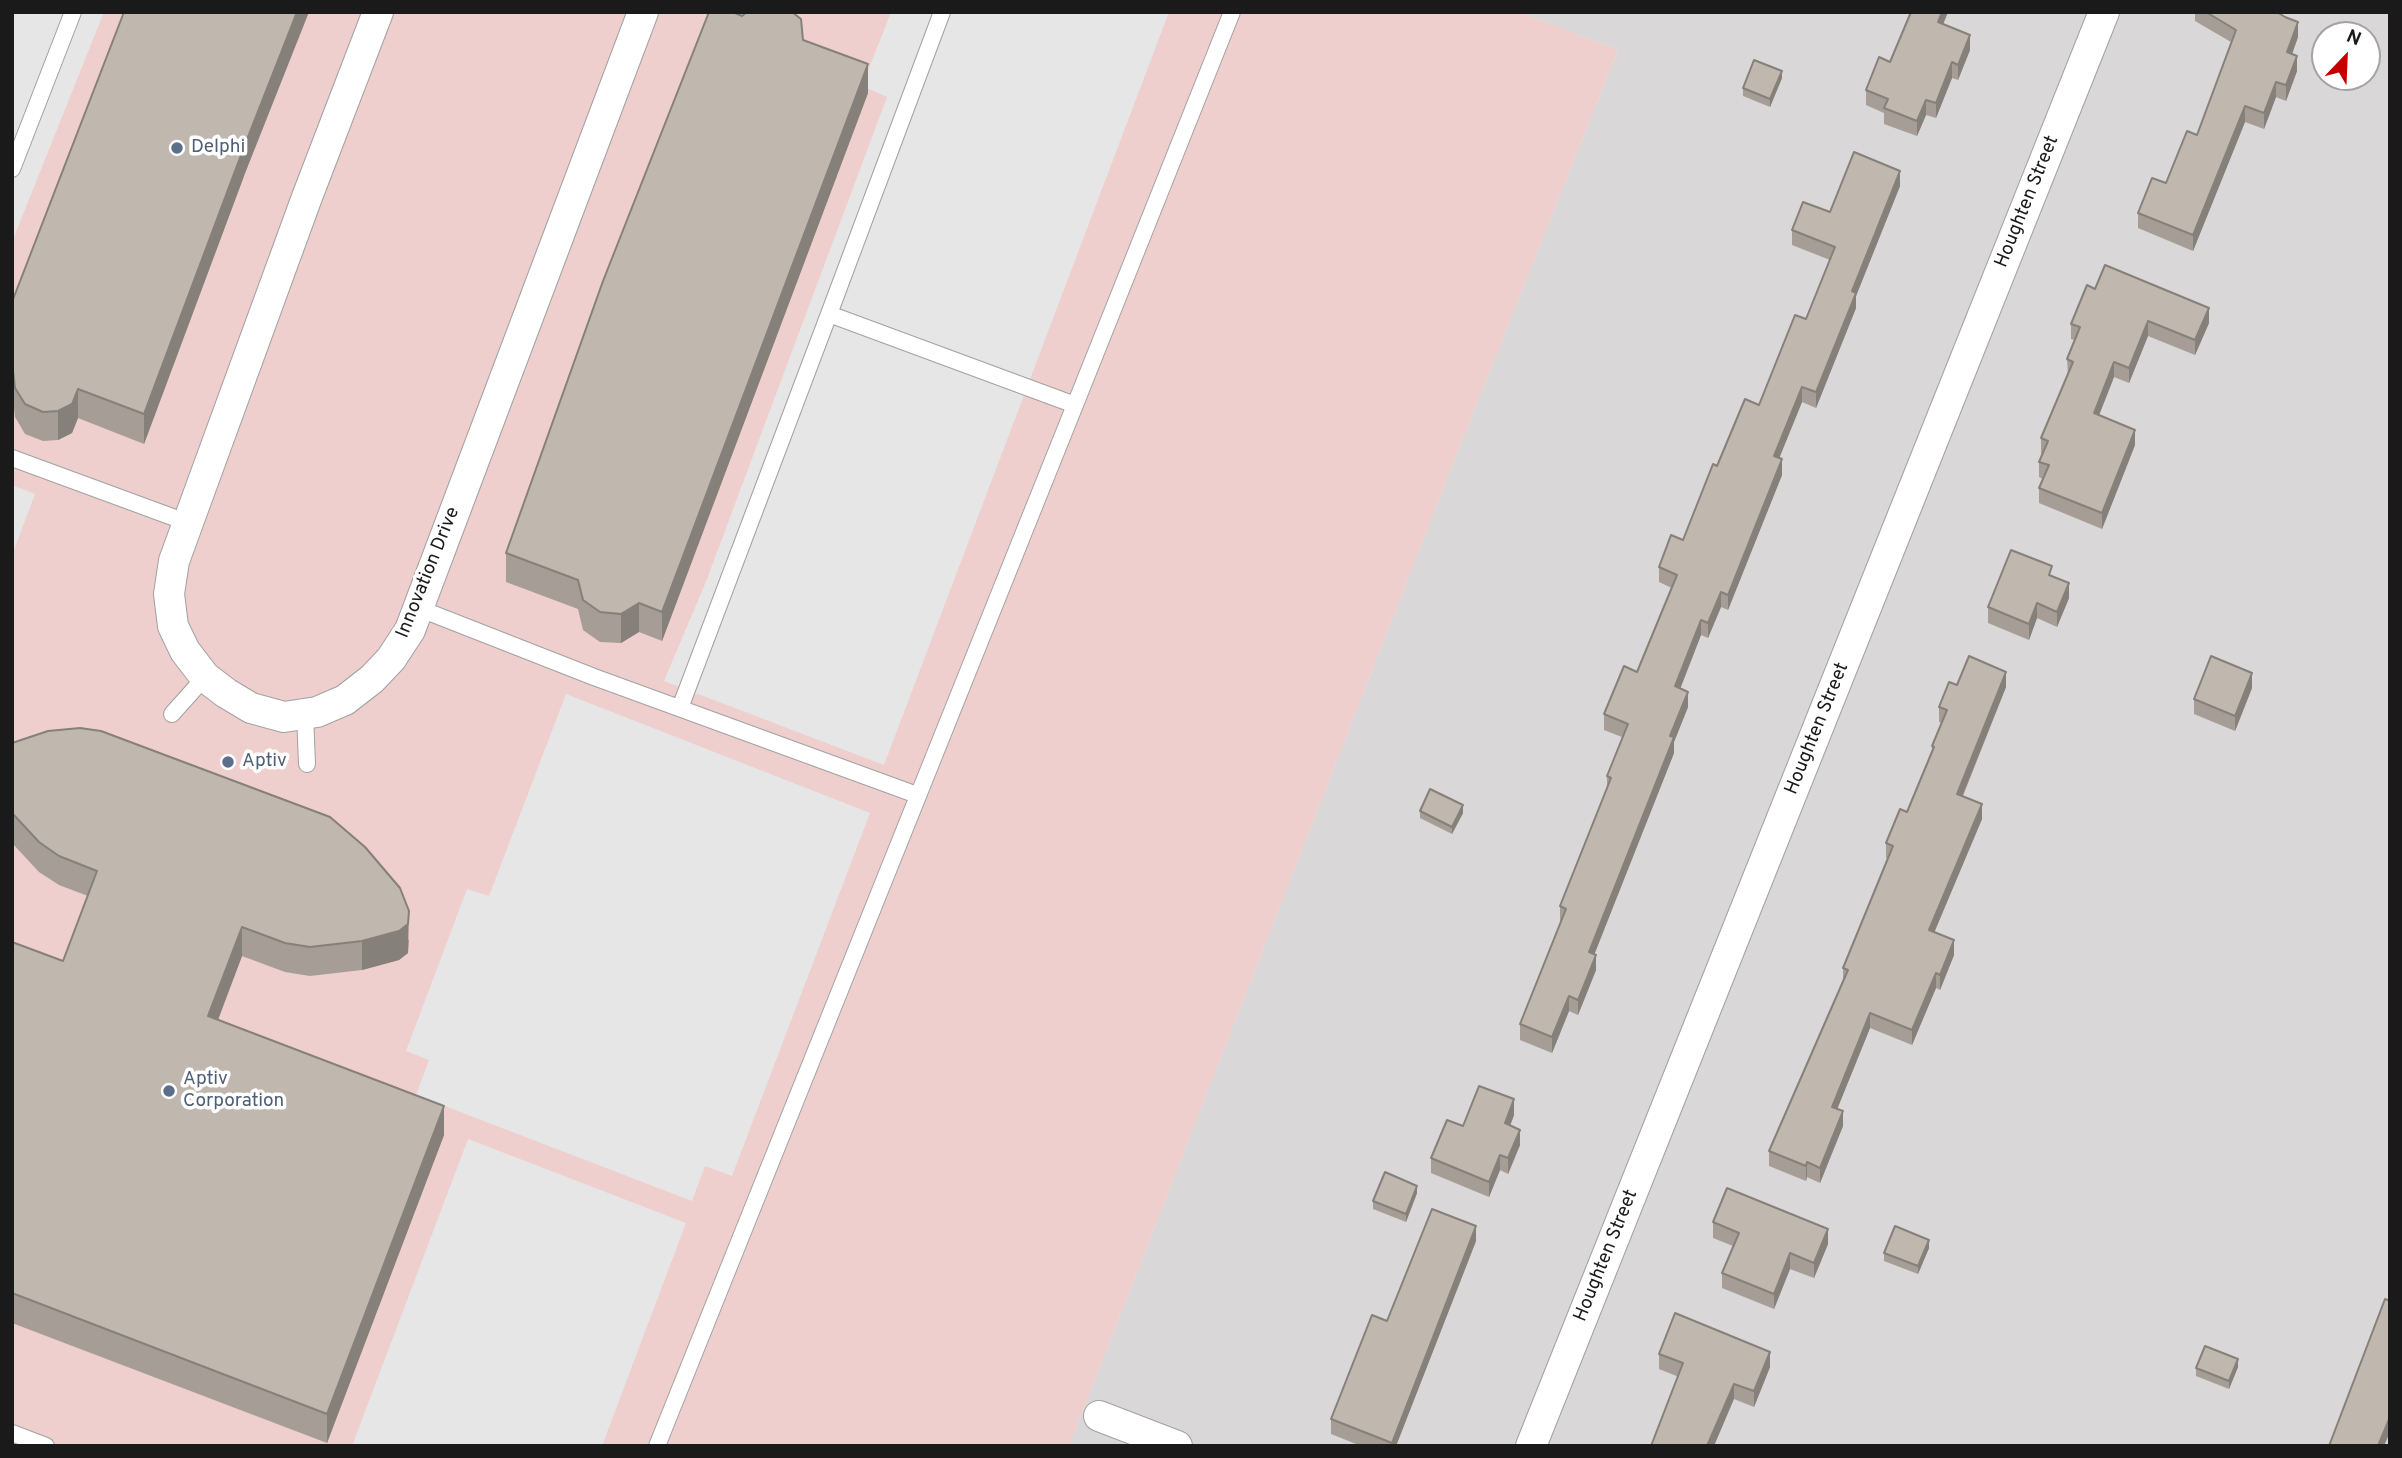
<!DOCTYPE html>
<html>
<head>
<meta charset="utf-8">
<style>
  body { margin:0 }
  #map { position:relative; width:2402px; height:1458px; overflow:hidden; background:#ede8df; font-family:Overpass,sans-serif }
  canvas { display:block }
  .frame { position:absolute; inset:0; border:14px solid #1a1a1a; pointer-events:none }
  .north { position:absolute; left:2311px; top:21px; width:70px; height:70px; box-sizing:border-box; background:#fff; border:2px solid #a3a3a3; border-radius:50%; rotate:23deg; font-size:19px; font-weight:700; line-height:28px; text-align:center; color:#1a1a1a }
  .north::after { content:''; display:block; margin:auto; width:24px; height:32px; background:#c50100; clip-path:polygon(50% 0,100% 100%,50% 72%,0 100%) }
</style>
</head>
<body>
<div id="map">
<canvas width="2402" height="1458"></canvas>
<div class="frame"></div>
<div class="north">N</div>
</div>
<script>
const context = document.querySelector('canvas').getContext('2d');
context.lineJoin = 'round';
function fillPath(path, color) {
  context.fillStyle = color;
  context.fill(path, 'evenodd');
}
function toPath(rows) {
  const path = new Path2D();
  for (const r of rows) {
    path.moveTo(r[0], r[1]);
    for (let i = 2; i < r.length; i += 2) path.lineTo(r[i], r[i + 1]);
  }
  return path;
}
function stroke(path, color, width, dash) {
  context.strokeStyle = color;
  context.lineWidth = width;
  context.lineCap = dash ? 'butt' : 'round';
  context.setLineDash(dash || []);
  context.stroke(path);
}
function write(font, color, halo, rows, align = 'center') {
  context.font = font + ' Overpass,sans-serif';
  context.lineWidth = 7;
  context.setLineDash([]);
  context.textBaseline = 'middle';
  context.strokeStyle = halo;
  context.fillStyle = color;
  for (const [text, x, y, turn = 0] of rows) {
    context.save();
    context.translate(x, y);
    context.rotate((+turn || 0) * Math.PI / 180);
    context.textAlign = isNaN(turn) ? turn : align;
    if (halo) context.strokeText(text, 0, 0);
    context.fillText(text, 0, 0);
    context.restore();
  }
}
fillPath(toPath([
  [1519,12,2390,12,2390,1446,1069,1446,1455,458,1618,50],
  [2325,35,2367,35,2367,77,2325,77]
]), '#d9d7d7');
fillPath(toPath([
  [12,12,1519,12,1618,50,1455,458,1069,1446,12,1446]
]), '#efcfcd');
fillPath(toPath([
  [12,12,104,12,12,242],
  [891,12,1169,12,884,765,664,681,707,579,887,97,862,86],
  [12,485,35,494,12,555],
  [566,694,870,813,732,1176,705,1166,692,1201,416,1095,429,1060,406,1051,467,889,489,896],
  [468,1139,686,1223,602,1446,352,1446]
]), '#e6e6e6');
const lane = toPath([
  [942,12,829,314,1075,405,1232,12],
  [12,169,73,12],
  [12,458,186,522],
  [418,608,594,677,917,795],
  [680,708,829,314],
  [172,714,205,677],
  [305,714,307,764],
  [12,1433,46,1446],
  [657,1446,1075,405]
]);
const street = toPath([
  [378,12,307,197,174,561,169,594,173,626,185,651,205,677,226,693,251,708,284,717,317,712,345,700,372,679,391,659,410,630,643,12],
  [1099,1416,1177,1446],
  [1531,1446,2104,12]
]);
stroke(lane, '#a1a1a1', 18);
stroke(street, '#a1a1a1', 32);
stroke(lane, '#fff', 16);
stroke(street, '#fff', 30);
fillPath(toPath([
  [1911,12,1948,12,1943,24,1970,50,1958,80,1952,78,1936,118,1926,115,1917,136,1884,124,1884,113,1866,105,1866,90,1890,62],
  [2195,12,2277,12,2298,37,2292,54,2297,71,2286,101,2276,97,2264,129,2245,122,2193,251,2138,228,2138,213,2166,183,2197,135,2231,42,2195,21],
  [803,40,868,93,662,641,639,632,621,643,600,642,583,630,578,609,506,582,506,553],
  [1782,78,1770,107,1743,96,1743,88],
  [244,176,144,444,78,418,72,433,58,440,43,441,25,434,15,417,13,400,12,399,12,302],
  [1900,186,1856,296,1856,308,1816,408,1802,402,1779,458,1782,475,1728,610,1721,607,1708,638,1701,635,1680,689,1688,707,1674,742,1674,753,1594,954,1596,970,1578,1015,1569,1011,1552,1053,1520,1040,1520,1024,1560,922,1560,906,1607,790,1607,776,1622,737,1604,730,1604,714,1637,672,1672,588,1659,582,1659,567,1683,540,1717,466,1759,405,1806,319,1830,260,1792,245,1792,230,1830,212],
  [2095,289,2209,323,2195,355,2148,336,2129,383,2114,377,2099,415,2135,445,2102,529,2039,503,2039,488,2043,479,2039,477,2039,462,2042,454,2041,453,2041,438,2068,375,2067,359,2075,340,2071,339,2071,324],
  [2052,576,2069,598,2057,627,2037,618,2029,640,1988,623,1988,607],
  [1957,685,2006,687,1963,796,1982,819,1934,932,1954,955,1940,990,1936,988,1912,1045,1870,1028,1837,1109,1843,1126,1820,1183,1807,1177,1806,1181,1769,1166,1769,1151,1843,981,1843,968,1888,859,1886,858,1886,843,1907,812,1932,751,1932,746,1942,723,1939,722,1939,707],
  [2252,688,2235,731,2194,714,2194,699],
  [12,743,409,940,408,953,399,960,362,970,310,976,285,972,242,956,218,1020,444,1135,327,1443,12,1323,12,942,63,961,88,896,59,885,39,872,12,843],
  [1420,811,1463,813,1452,834,1420,818],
  [1514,1115,1510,1126,1520,1145,1508,1174,1500,1170,1489,1197,1431,1173,1431,1158,1463,1126],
  [1417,1193,1406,1222,1373,1209,1373,1201],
  [1713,1222,1828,1244,1814,1278,1790,1269,1774,1309,1722,1288,1722,1273,1733,1246,1713,1238],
  [1476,1241,1396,1446,1361,1446,1331,1434,1331,1419,1387,1321],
  [1929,1248,1918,1274,1884,1261,1884,1253],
  [1659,1354,1770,1367,1754,1407,1659,1369],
  [2238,1367,2229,1389,2196,1376,2196,1368]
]), '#a59d96');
fillPath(toPath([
  [297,12,309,12,244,176,144,444,144,414,244,147],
  [1942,12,1948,12,1938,37,1938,22],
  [2298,22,2298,37,2287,68,2287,52],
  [1970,35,1970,50,1958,80,1958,65],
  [2297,56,2297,71,2286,101,2286,85],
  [1952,62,1952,78,1936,118,1936,103],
  [868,64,868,93,662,641,662,612],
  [1782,71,1782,78,1770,107,1770,99],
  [2276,82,2276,97,2264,129,2264,113],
  [1926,100,1926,115,1917,136,1917,121],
  [2245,106,2245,122,2193,251,2193,235],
  [1900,171,1900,186,1856,296,1856,308,1816,408,1816,392,1852,291],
  [2209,308,2209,323,2195,355,2195,340],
  [2148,321,2148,336,2129,383,2129,368],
  [2114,362,2114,377,2094,428,2094,413],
  [1802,387,1802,402,1774,471,1774,456],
  [78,389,78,418,72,433,58,440,58,411],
  [2135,430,2135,445,2102,529,2102,513],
  [1782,459,1782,475,1728,610,1728,595],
  [2069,583,2069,598,2057,627,2057,612],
  [1721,592,1721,607,1708,638,1708,623],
  [639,603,639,632,621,643,621,614],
  [2037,603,2037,618,2029,640,2029,624],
  [1701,620,1701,635,1675,702,1675,686],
  [2006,672,2006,687,1957,809,1957,794],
  [2252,673,2252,688,2235,731,2235,716],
  [1688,692,1688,707,1674,742,1674,753,1589,968,1589,952],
  [1982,804,1982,819,1929,945,1929,930],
  [1463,805,1463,813,1452,834,1452,827],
  [409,911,408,953,399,960,362,970,362,941],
  [242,927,242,956,208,1046,208,1016],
  [1954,940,1954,955,1940,990,1940,975],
  [1596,955,1596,970,1578,1015,1578,1000],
  [1936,973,1936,988,1912,1045,1912,1030],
  [1569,996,1569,1011,1552,1053,1552,1037],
  [1870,1013,1870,1028,1832,1122,1832,1107],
  [1514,1099,1514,1115,1505,1139,1505,1123],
  [444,1106,444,1135,327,1443,327,1414],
  [1843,1111,1843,1126,1820,1183,1820,1168],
  [1520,1130,1520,1145,1508,1174,1508,1158],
  [1500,1155,1500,1170,1489,1197,1489,1182],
  [1807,1162,1807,1177,1806,1181,1806,1166],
  [1417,1186,1417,1193,1406,1222,1406,1214],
  [1476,1226,1476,1241,1396,1446,1392,1446,1392,1443],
  [1828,1229,1828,1244,1814,1278,1814,1263],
  [1929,1240,1929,1248,1918,1274,1918,1266],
  [1790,1253,1790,1269,1774,1309,1774,1294],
  [1770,1352,1770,1367,1754,1407,1754,1391],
  [2238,1359,2238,1367,2229,1389,2229,1381],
  [1734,1384,1734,1399,1714,1446,1707,1446],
  [2390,1417,2390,1432,2384,1446,2378,1446]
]), '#86807a');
const building = toPath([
  [124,12,297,12,244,147,144,414,78,389,72,404,58,411,43,412,25,404,15,388,13,371,12,370,12,302,124,12],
  [709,12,733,12,742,16,747,12,792,12,801,19,803,40,868,64,662,612,639,603,621,614,600,612,583,600,578,580,506,553,603,281,709,12],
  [1911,12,1942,12,1938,22,1970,35,1958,65,1952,62,1936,103,1926,100,1917,121,1884,108,1888,99,1866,90,1879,57,1890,62,1911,12],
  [2206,12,2277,12,2285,17,2298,22,2287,52,2297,56,2286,85,2276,82,2264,113,2245,106,2193,235,2138,213,2152,178,2166,183,2187,131,2197,135,2236,30,2206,12],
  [1754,60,1782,71,1770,99,1743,88,1754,60],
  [1854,152,1900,171,1852,291,1856,293,1816,392,1802,387,1774,456,1782,459,1728,595,1721,592,1708,623,1701,620,1675,686,1688,692,1670,736,1674,737,1589,952,1596,955,1578,1000,1569,996,1552,1037,1520,1024,1566,909,1560,906,1611,778,1607,776,1628,724,1604,714,1624,666,1637,672,1677,575,1659,567,1671,535,1683,540,1713,464,1717,466,1745,399,1759,405,1795,315,1806,319,1835,247,1792,230,1803,202,1830,212,1854,152],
  [2105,265,2209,308,2195,340,2148,321,2129,368,2114,362,2094,413,2135,430,2102,513,2039,488,2049,465,2039,462,2048,441,2041,438,2073,362,2067,359,2080,327,2071,324,2087,285,2095,289,2105,265],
  [2011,550,2052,566,2049,575,2069,583,2057,612,2037,603,2029,624,1988,607,2011,550],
  [1969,656,2006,672,1957,794,1982,804,1929,930,1954,940,1940,975,1936,973,1912,1030,1870,1013,1832,1107,1843,1111,1820,1168,1807,1162,1806,1166,1769,1151,1848,970,1843,968,1893,846,1886,843,1900,809,1907,812,1934,747,1932,746,1947,710,1939,707,1949,682,1957,685,1969,656],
  [2211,656,2252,673,2235,716,2194,699,2211,656],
  [80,728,101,731,330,817,365,847,400,888,409,911,408,924,399,931,362,941,310,947,285,943,242,927,208,1016,444,1106,327,1414,12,1293,12,942,63,961,97,871,59,856,39,842,12,813,12,743,48,731,80,728],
  [1430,789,1463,805,1452,827,1420,811,1430,789],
  [1479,1086,1514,1099,1505,1123,1520,1130,1508,1158,1500,1155,1489,1182,1431,1158,1447,1120,1463,1126,1479,1086],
  [1385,1172,1417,1186,1406,1214,1373,1201,1385,1172],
  [1727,1188,1828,1229,1814,1263,1790,1253,1774,1294,1722,1273,1739,1233,1713,1222,1727,1188],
  [1432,1209,1476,1226,1392,1443,1331,1419,1372,1315,1387,1321,1432,1209],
  [1895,1226,1929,1240,1918,1266,1884,1253,1895,1226],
  [2385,1299,2390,1301,2390,1417,2378,1446,2329,1446,2385,1299],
  [1675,1313,1770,1352,1754,1391,1734,1384,1707,1446,1651,1446,1683,1363,1659,1354,1675,1313],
  [2205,1346,2238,1359,2229,1381,2196,1368,2205,1346]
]);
fillPath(building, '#c0b7af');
stroke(building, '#86807a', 2);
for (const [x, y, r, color] of [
  [177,148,7,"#5c6f8a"],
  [228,762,7,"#5c6f8a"],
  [169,1091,7,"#5c6f8a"]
]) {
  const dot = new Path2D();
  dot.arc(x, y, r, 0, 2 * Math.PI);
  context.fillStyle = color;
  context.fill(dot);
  stroke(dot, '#fff', 2.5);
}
write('19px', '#4e5e75', '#fff', [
  ["Delphi",191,148],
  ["Aptiv",242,762],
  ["Aptiv",183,1080],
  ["Corporation",183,1102]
], 'left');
write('19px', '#1a1a1a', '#fff', [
  ["Houghten Street",2028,202,-68],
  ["Innovation Drive",429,573,-68],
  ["Houghten Street",1818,729,-68],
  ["Houghten Street",1607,1256,-68]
]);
</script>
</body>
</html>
